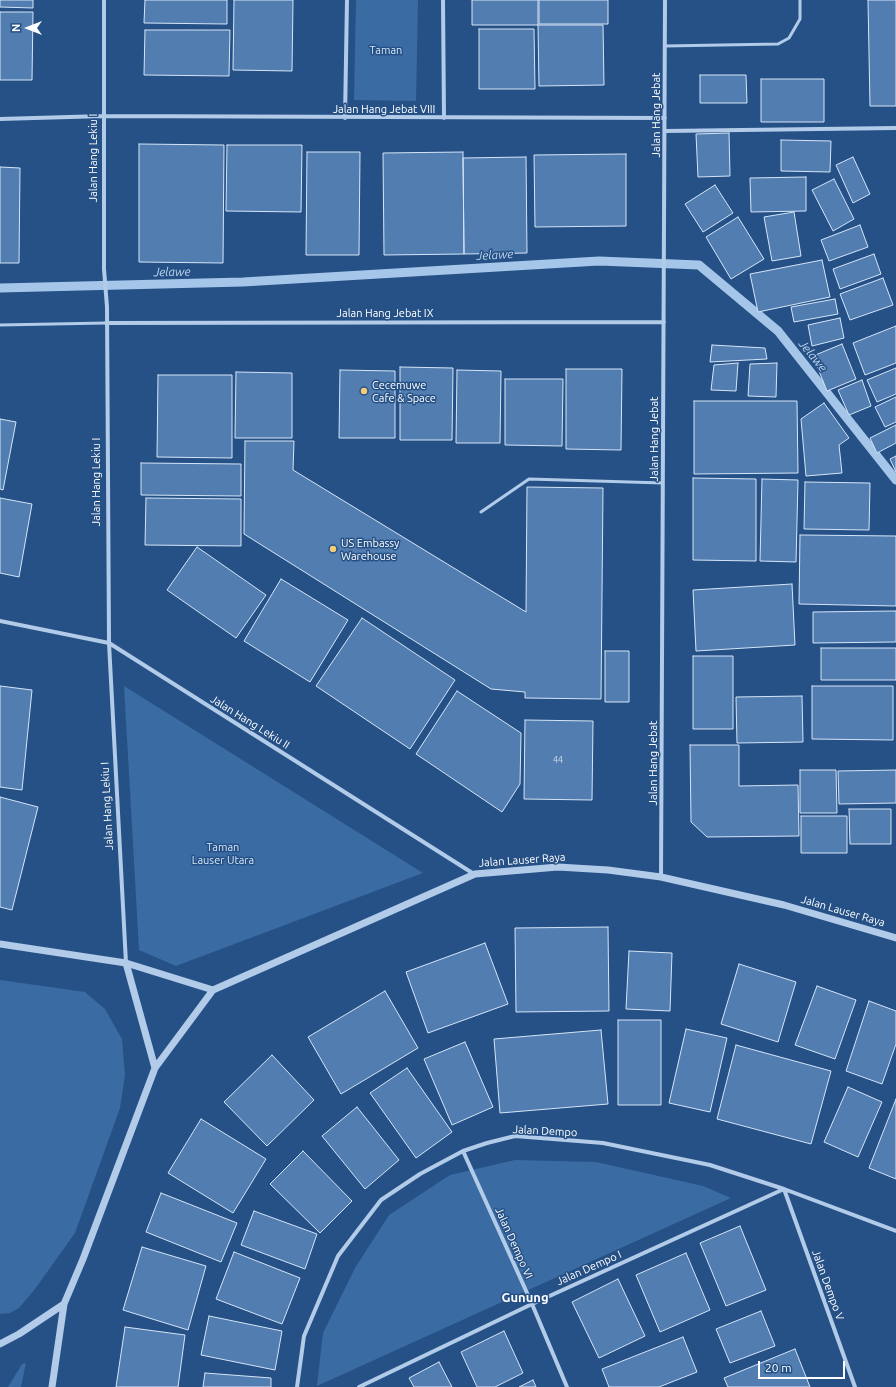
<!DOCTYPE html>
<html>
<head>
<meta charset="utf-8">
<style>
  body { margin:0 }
  #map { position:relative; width:896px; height:1387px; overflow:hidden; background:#265186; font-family:Ubuntu,sans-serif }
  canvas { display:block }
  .north { position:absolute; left:8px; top:8px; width:40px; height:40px; -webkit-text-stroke:3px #265186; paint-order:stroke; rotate:270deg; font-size:11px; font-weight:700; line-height:16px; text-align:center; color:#fff }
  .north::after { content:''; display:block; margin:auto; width:14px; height:18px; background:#fff; clip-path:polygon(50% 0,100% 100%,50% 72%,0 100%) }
  .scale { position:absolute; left:758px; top:1361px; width:87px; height:18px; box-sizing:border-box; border:2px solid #fff; border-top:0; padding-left:5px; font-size:12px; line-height:14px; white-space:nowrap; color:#fff; -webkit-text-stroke:3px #265186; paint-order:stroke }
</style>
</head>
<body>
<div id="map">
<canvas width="896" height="1387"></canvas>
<div class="north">N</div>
<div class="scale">20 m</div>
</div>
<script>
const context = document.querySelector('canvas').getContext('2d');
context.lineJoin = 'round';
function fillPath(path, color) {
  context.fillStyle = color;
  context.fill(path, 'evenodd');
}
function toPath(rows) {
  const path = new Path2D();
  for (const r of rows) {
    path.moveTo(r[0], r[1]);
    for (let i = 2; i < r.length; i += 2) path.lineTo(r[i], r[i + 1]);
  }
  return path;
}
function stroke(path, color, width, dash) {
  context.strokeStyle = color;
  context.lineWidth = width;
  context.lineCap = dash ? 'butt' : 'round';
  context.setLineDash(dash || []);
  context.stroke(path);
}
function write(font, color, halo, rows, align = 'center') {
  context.font = font + ' Ubuntu,sans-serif';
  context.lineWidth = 3;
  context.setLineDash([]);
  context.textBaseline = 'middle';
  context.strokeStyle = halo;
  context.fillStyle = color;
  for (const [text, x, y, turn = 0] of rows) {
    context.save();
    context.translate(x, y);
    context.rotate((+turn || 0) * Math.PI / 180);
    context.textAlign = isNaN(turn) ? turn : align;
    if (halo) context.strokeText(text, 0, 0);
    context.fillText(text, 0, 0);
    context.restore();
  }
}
fillPath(toPath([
  [356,0,418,0,416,101,354,100],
  [124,686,423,873,176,966,139,950],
  [0,980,85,992,105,1009,122,1039,125,1075,120,1108,75,1233,35,1289,19,1308,10,1313,0,1314],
  [515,1160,596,1162,703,1186,731,1198,317,1386,323,1333,355,1268,389,1215,450,1175],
  [26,1363,21,1387,8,1387,22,1364]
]), '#3a6ba3');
stroke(toPath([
  [0,288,243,282,599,261,699,265,778,331,896,480]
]), '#a5c6e9', 9);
const building = toPath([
  [0,0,33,0,33,8,0,7,0,0],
  [145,0,227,0,227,24,144,23,145,0],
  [234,0,293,0,292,71,233,70,234,0],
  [472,0,538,0,538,25,472,25,472,0],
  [539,0,608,0,608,24,539,24,539,0],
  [868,0,896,0,896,106,870,106,868,0],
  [0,12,33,12,32,80,0,80,0,12],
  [538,25,603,25,604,85,539,86,538,25],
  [479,29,534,29,535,89,479,89,479,29],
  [145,30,230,30,229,76,144,75,145,30],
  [700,75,746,75,747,103,700,103,700,75],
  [761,79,824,79,824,122,761,122,761,79],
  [729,133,730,176,698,177,696,134,729,133],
  [781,140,831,141,830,172,781,171,781,140],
  [139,144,224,145,223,263,139,262,139,144],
  [227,145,302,145,301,212,226,211,227,145],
  [307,152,360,152,359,255,306,255,307,152],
  [463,152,464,254,384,255,383,153,463,152],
  [626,154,626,226,535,227,534,155,626,154],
  [526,157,527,253,464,254,463,158,526,157],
  [853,157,870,194,853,203,836,165,853,157],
  [0,167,20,168,19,263,0,263,0,167],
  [806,177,806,211,751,212,750,178,806,177],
  [834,179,854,219,833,231,812,190,834,179],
  [715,185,733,213,703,232,685,204,715,185],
  [794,212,801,256,772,261,764,217,794,212],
  [738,217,764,259,731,279,706,237,738,217],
  [860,225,868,247,829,261,821,240,860,225],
  [874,254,881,274,840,289,833,269,874,254],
  [822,260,830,297,758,312,750,274,822,260],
  [883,278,893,305,850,320,840,294,883,278],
  [835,299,838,314,794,322,791,307,835,299],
  [840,318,844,338,812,346,808,325,840,318],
  [896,326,896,363,865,375,853,343,896,326],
  [842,344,856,379,827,391,813,356,842,344],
  [712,345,765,348,767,359,710,362,712,345],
  [738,363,736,391,711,390,714,365,738,363],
  [777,363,776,397,748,396,750,364,777,363],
  [400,367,453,368,452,440,400,440,400,367],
  [896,368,896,394,877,402,867,380,896,368],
  [566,369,622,369,621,450,566,449,566,369],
  [340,370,395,371,395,438,339,438,340,370],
  [457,370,501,371,500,443,456,443,457,370],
  [236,372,292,373,292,438,235,438,236,372],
  [158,375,232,375,232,458,157,457,158,375],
  [505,379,563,379,562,446,505,445,505,379],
  [862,380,871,406,849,415,838,390,862,380],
  [896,397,896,422,885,427,875,407,896,397],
  [694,401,797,401,798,473,694,474,694,401],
  [824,403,849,438,839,445,842,473,806,476,801,419,824,403],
  [0,419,16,422,3,490,0,489,0,419],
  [896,425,896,443,877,453,870,438,896,425],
  [245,441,294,441,293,470,526,612,527,487,603,488,601,699,525,698,525,692,491,689,244,534,245,441],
  [896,456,896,472,890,459,896,456],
  [141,463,241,464,241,496,141,495,141,463],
  [693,478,756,479,756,561,693,560,693,478],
  [762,479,798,480,796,562,760,561,762,479],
  [805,482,870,483,869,530,804,529,805,482],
  [0,498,32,504,19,577,0,573,0,498],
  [146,498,241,499,241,546,145,545,146,498],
  [800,535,896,536,896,606,799,604,800,535],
  [197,547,266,595,236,638,167,590,197,547],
  [281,579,348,620,310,682,244,641,281,579],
  [792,584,795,645,696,651,693,590,792,584],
  [896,611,896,642,813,643,813,612,896,611],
  [362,618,455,680,410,749,316,686,362,618],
  [821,648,896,648,896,680,821,680,821,648],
  [605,651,629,651,629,702,605,702,605,651],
  [693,656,733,656,733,729,693,729,693,656],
  [0,686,32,690,22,790,0,787,0,686],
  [812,686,893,686,893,740,812,739,812,686],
  [457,691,521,733,520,784,502,812,416,754,457,691],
  [802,696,803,742,737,743,736,697,802,696],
  [525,720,593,721,592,800,524,799,525,720],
  [690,745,739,745,739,786,798,785,799,836,707,837,691,822,690,745],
  [800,770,836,770,837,813,800,813,800,770],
  [896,770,896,803,839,804,838,771,896,770],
  [0,797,38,807,12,910,0,907,0,797],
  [849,809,891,809,891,844,850,844,849,809],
  [801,816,847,816,847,853,801,853,801,816],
  [608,927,609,1011,516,1012,515,928,608,927],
  [485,943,508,1004,428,1033,406,972,485,943],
  [629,951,672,953,670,1011,626,1009,629,951],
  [739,964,796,982,778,1042,721,1024,739,964],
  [817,986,856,1000,835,1059,795,1045,817,986],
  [385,991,418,1048,341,1094,308,1037,385,991],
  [869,1001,896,1011,896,1044,882,1084,846,1071,869,1001],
  [618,1020,661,1020,661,1105,618,1105,618,1020],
  [686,1029,727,1038,710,1112,669,1103,686,1029],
  [601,1030,608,1104,500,1113,494,1039,601,1030],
  [465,1042,493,1107,452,1125,424,1059,465,1042],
  [736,1045,831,1071,811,1144,717,1119,736,1045],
  [272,1055,314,1100,267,1146,224,1102,272,1055],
  [407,1068,452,1132,416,1158,370,1093,407,1068],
  [848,1087,882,1102,858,1157,824,1142,848,1087],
  [896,1099,896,1179,869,1168,896,1099],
  [357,1107,399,1160,365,1189,322,1136,357,1107],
  [201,1119,266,1159,233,1213,168,1173,201,1119],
  [303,1151,352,1201,320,1233,270,1184,303,1151],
  [161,1193,237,1223,221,1262,146,1232,161,1193],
  [254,1211,317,1234,305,1269,241,1245,254,1211],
  [740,1226,766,1290,726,1306,700,1243,740,1226],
  [142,1247,206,1266,188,1330,123,1310,142,1247],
  [234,1252,300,1278,282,1324,216,1299,234,1252],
  [686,1253,710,1310,660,1332,636,1275,686,1253],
  [618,1279,645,1336,599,1358,572,1302,618,1279],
  [761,1311,775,1346,730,1363,716,1329,761,1311],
  [209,1316,282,1331,275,1370,201,1355,209,1316],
  [125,1327,185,1335,178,1387,116,1387,125,1327],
  [504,1331,523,1373,495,1387,477,1387,461,1352,504,1331],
  [683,1337,697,1372,659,1387,609,1387,602,1369,683,1337],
  [795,1349,810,1387,728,1387,724,1378,795,1349],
  [439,1362,452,1387,414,1387,409,1378,439,1362],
  [205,1373,271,1378,271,1387,203,1387,205,1373],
  [533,1380,536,1387,519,1387,533,1380]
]);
fillPath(building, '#527db0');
stroke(building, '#d5e5f7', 1);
stroke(toPath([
  [665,46,778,44,789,38,800,19,800,0],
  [0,325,106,323],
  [481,512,529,479,663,483]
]), '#b1cbe8', 3);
stroke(toPath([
  [104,0,104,269,107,307,109,643,126,963],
  [443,0,444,118],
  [345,118,347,0],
  [0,119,104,116,665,118],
  [665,131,896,128],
  [106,323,664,322],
  [0,621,109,643,474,874],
  [661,877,665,0],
  [463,1151,532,1304,567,1387],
  [297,1387,304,1336,338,1256,381,1200,420,1174,463,1151,487,1143,515,1136,603,1143,710,1165,784,1189,896,1231],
  [359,1387,532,1304,784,1189,855,1387]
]), '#b1cbe8', 4);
stroke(toPath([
  [0,944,126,963,213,990],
  [126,963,155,1068],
  [0,1344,19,1334,64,1304],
  [52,1387,64,1304,83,1259,155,1068,213,990,475,874,558,867,608,870,661,877,784,905,896,938]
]), '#b1cbe8', 7);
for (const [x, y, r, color] of [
  [364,391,4,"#f2cc76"],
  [333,549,4,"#f2cc76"]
]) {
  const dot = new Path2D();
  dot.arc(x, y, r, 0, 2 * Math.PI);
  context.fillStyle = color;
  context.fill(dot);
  stroke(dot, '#265186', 1.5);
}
write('9px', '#d4deeb', null, [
  ["44",558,760]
]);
write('11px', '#d5e5f7', '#265186', [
  ["Taman",386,50],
  ["Taman",223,847],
  ["Lauser Utara",223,860]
]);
write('11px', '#fff', '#265186', [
  ["Jalan Hang Jebat VIII",384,109],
  ["Jalan Hang Jebat",656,115,-90],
  ["Jalan Hang Lekiu I",93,158,-90],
  ["Jalan Hang Jebat IX",385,313],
  ["Jalan Hang Jebat",654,439,-90],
  ["Jalan Hang Lekiu I",96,482,-90],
  ["Jalan Hang Lekiu II",250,722,32],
  ["Jalan Hang Jebat",653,763,-90],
  ["Jalan Hang Lekiu I",107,806,-93],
  ["Jalan Lauser Raya",522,860,-4],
  ["Jalan Lauser Raya",843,911,16],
  ["Jalan Dempo",545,1131,3],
  ["Jalan Dempo VI",514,1243,66],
  ["Jalan Dempo I",589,1268,-24],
  ["Jalan Dempo V",828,1285,70]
]);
write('11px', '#fff', '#265186', [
  ["Cecemuwe",372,385],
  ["Cafe & Space",372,398],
  ["US Embassy",341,543],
  ["Warehouse",341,556]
], 'left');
write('italic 12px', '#bdd5f0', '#265186', [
  ["Jelawe",495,255,-3],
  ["Jelawe",172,272,-1],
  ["Jelawe",813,356,51]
]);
write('bold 13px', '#fff', '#265186', [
  ["Gunung",525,1298]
]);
</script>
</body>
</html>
